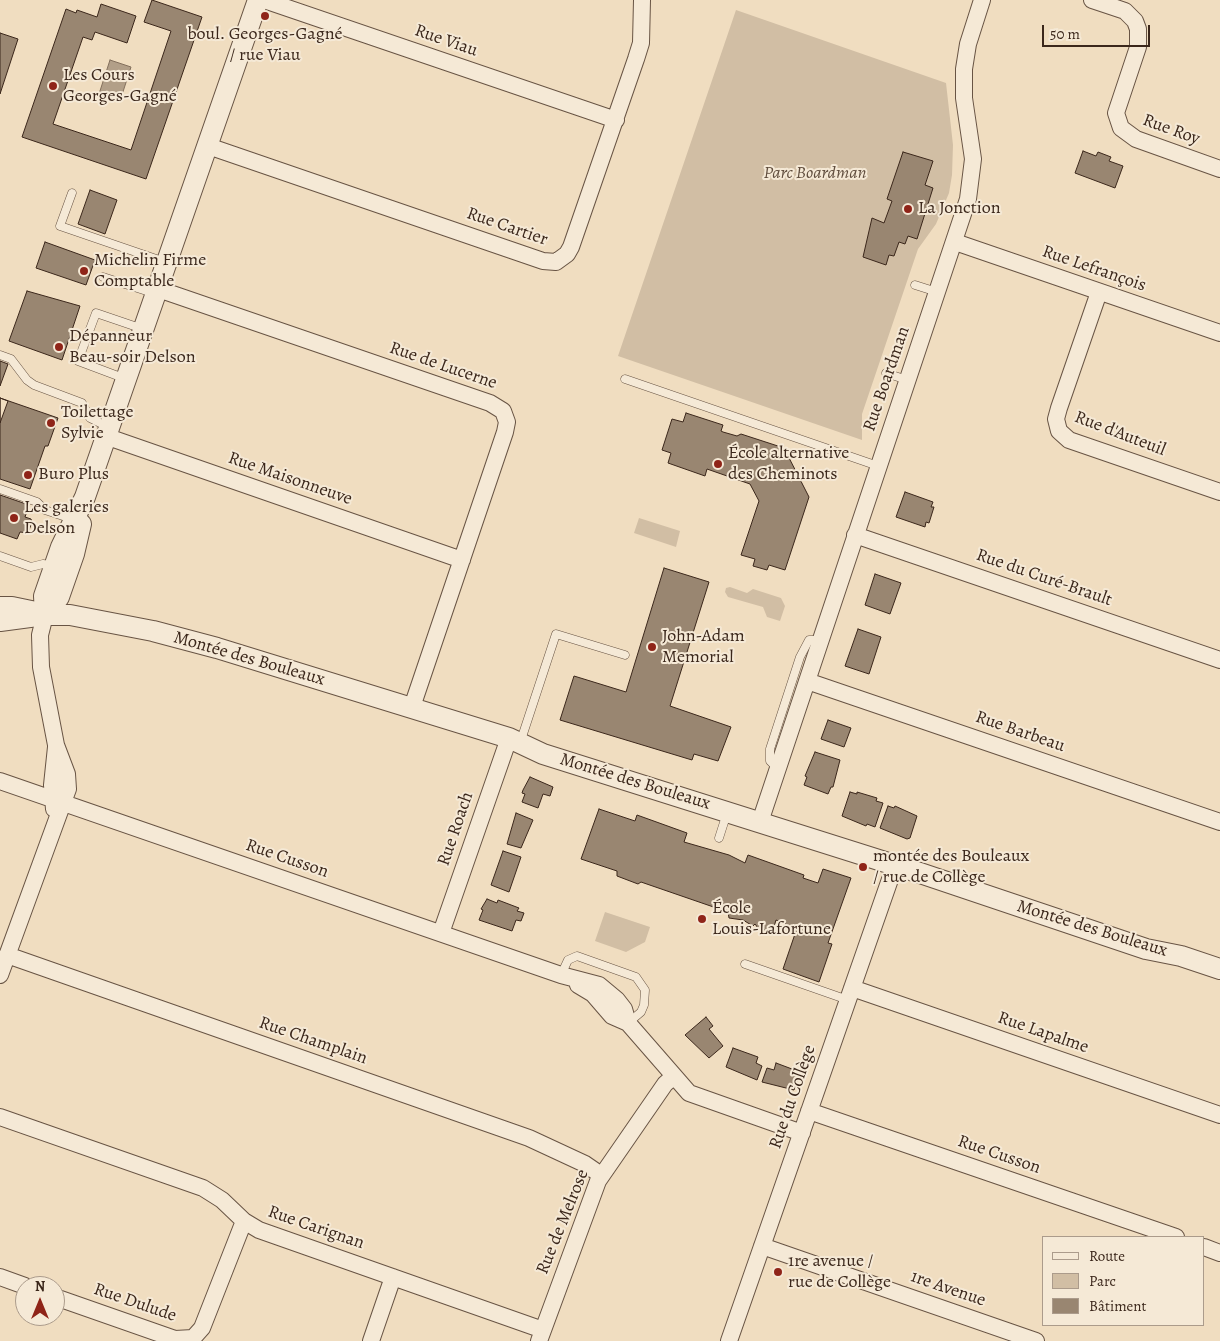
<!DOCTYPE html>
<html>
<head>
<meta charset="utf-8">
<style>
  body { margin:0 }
  #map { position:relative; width:1220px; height:1341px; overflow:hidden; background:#f0ddc0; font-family:Alegreya,serif }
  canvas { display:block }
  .legend { position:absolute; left:1042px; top:1236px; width:162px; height:90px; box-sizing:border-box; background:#f5e9d6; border:1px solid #ab9b8b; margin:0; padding:6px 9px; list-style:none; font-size:15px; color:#3b271b }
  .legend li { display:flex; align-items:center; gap:10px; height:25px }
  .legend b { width:25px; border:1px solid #ab9b8b }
  .north { position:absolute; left:15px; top:1276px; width:50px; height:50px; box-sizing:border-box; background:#f5e9d6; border:1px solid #ab9b8b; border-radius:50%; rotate:0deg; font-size:14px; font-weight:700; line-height:20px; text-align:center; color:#3b271b }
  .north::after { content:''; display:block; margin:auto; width:18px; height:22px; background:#8f2418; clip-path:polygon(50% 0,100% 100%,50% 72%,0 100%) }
  .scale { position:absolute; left:1042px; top:25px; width:108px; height:22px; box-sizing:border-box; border:2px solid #3b271b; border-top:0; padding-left:6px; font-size:15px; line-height:18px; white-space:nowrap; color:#3b271b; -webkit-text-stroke:4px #f5e9d6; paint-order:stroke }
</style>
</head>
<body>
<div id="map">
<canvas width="1220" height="1341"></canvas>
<ul class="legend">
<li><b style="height:6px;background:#f5e9d6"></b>Route</li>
<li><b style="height:14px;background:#d1bea4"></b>Parc</li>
<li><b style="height:14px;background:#998671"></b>Bâtiment</li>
</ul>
<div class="north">N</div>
<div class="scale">50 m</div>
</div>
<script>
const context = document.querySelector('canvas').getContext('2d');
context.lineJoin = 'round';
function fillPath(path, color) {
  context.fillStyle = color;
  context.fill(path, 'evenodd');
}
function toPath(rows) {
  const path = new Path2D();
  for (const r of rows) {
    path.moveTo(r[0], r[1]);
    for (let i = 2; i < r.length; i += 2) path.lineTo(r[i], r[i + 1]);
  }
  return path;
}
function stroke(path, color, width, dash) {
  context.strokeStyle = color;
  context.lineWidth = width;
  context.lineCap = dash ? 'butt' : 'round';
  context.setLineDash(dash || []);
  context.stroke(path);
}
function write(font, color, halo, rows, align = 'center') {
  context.font = font + ' Alegreya,serif';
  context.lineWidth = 4;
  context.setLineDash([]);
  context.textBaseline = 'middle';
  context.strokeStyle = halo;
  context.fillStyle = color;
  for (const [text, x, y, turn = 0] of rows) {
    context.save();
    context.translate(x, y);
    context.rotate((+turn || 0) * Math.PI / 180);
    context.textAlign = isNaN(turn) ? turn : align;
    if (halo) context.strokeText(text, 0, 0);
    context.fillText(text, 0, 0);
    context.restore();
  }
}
fillPath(toPath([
  [736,10,946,83,953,145,952,175,949,193,936,224,918,249,862,414,862,440,618,356],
  [639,518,680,531,676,547,634,533],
  [730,587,747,593,753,589,781,598,785,606,780,621,767,617,763,607,728,597,725,592,726,588],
  [605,912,650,927,645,942,626,952,595,941]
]), '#d1bea4');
const water = toPath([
  [110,60,131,67,120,101,99,94,110,60]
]);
fillPath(water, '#b29f88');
stroke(water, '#826f5c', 1);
const building = toPath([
  [152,0,202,17,146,179,22,137,66,9,76,13,77,10,97,17,101,4,136,16,127,43,95,32,92,40,83,37,53,124,131,150,171,31,144,22,152,0],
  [0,33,18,39,0,94,0,33],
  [1083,151,1096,156,1098,152,1111,157,1109,161,1123,166,1115,188,1075,173,1083,151],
  [903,152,933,161,925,185,933,188,917,239,908,236,905,244,899,242,894,256,889,255,886,265,863,257,872,218,884,223,892,201,887,199,903,152],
  [90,190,117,200,105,234,78,224,90,190],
  [45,242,95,260,86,285,36,268,45,242],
  [27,291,80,306,62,360,9,341,27,291],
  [0,361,8,364,0,386,0,361],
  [0,398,58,418,48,446,45,446,30,489,0,479,0,398],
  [0,398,8,401,0,423,0,398],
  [686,413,723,425,721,431,723,432,737,436,741,434,784,448,809,497,785,570,769,565,767,570,753,566,755,559,741,555,759,501,750,484,707,469,705,476,668,463,671,453,662,450,671,422,672,419,683,422,686,413],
  [905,492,933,502,931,507,934,507,929,523,926,522,925,527,896,517,905,492],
  [0,495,29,505,25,517,31,519,32,522,28,533,20,532,17,539,0,533,0,495],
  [664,568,709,582,670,706,731,727,718,761,694,754,692,760,560,720,574,676,626,692,664,568],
  [875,574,901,583,890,614,865,605,875,574],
  [858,629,881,637,869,674,845,666,858,629],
  [828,720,851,728,844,747,821,739,828,720],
  [815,752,840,760,833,787,831,787,828,794,804,785,807,777,805,776,815,752],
  [530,777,553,787,550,796,543,794,538,808,522,802,525,794,522,793,523,790,530,777],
  [850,792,857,794,857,792,877,798,876,801,883,803,875,827,867,824,866,826,842,816,850,792],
  [888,806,894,808,895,806,917,816,910,838,907,839,880,828,888,806],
  [599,809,635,821,637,815,687,833,684,842,729,855,745,863,748,855,804,875,803,878,818,883,823,869,851,878,828,943,832,944,819,982,783,969,796,931,787,928,786,924,776,920,773,930,768,931,758,928,755,924,753,926,743,920,729,918,728,912,641,882,638,884,617,876,617,871,581,859,599,809],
  [516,813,533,820,521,848,507,844,516,813],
  [503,851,521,857,509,892,491,885,503,851],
  [487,899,497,903,498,900,519,908,517,911,524,913,521,921,516,920,512,931,479,920,483,910,481,909,487,899],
  [706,1017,713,1026,709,1029,723,1046,709,1058,685,1035,706,1017],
  [733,1048,758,1057,756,1063,762,1066,757,1080,726,1067,733,1048],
  [776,1063,800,1072,794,1090,762,1082,767,1068,774,1070,776,1063]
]);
fillPath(building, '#998671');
stroke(building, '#3b271b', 1);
const service = toPath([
  [72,193,60,226,165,262],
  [103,277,156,294],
  [915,285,937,292],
  [0,355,11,359,27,380,34,385,82,403,90,418,108,427],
  [886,373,907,380],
  [126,379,78,361,96,313,143,329],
  [625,379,878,466],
  [0,489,37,502,45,510,72,519],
  [0,556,31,567,43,564,53,566],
  [520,743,556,634,625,655],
  [777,768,770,761,770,749,800,657,809,640,820,640],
  [719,838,727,813],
  [745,964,848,1000],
  [561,975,568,960,577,956,636,977,645,990,644,1005,641,1012,628,1023]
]);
const minor = toPath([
  [264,0,616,120],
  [1092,0,1125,11,1135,21,1138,29,1138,47,1116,113,1121,128,1136,139,1220,169],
  [208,146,543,261,556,262,567,254,571,247,636,59,641,43,642,0],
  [955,242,1220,333],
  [158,289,490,403,503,411,507,422,505,432,412,707],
  [1099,292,1059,408,1056,419,1059,431,1069,440,1220,492],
  [105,436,462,560],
  [855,535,1220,660],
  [807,681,1220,822],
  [0,781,561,975,599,985,617,1000,624,1009,628,1023,689,1093,802,1133],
  [54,809,52,785,56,747],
  [760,822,968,199,973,159,964,98,964,69,968,44,982,0],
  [441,933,509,738],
  [7,955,529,1138,585,1164,601,1175],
  [0,975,68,789,67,774,56,745,41,667,40,635,45,615],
  [578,985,593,994,612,1016,628,1023],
  [852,988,1220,1115],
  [809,1111,1176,1237],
  [0,1117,203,1188,222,1200,244,1221,259,1230,543,1330],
  [762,1246,1036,1341],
  [1204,1247,1220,1253],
  [0,1277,25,1286],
  [55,1297,175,1339,193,1338,202,1328,244,1221],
  [371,1341,393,1277],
  [539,1341,598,1181,665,1084,673,1077],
  [729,1341,895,865]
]);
const tertiary = toPath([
  [0,607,12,607,36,612],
  [45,615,44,596,61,547,85,497,258,0],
  [45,615,59,597,74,554,81,524],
  [0,621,45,615,70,615,153,631,217,648,509,738,543,754,920,873,1146,949,1181,956,1220,969]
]);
stroke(service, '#685444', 9);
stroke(minor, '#685444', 18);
stroke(tertiary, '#685444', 22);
stroke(service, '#f5e9d6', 8);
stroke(minor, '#f5e9d6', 16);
stroke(tertiary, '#f5e9d6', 20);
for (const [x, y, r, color] of [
  [265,16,5,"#8f2418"],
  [53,86,5,"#8f2418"],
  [908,209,5,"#8f2418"],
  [84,271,5,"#8f2418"],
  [59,347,5,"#8f2418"],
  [51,423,5,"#8f2418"],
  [718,464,5,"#8f2418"],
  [28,475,5,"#8f2418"],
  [14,518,5,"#8f2418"],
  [652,647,5,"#8f2418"],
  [863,867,5,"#8f2418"],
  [702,919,5,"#8f2418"],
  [778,1272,5,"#8f2418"]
]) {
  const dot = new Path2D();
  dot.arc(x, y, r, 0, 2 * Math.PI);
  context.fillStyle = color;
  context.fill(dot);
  stroke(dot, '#f5e9d6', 2);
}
write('18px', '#3b271b', '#f5e9d6', [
  ["boul. Georges-Gagné",265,35,"center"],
  ["/ rue Viau",265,56,"center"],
  ["Les Cours",63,76],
  ["Georges-Gagné",63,97],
  ["La Jonction",918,209],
  ["Michelin Firme",94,261],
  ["Comptable",94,282],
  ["Dépanneur",69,337],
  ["Beau-soir Delson",69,358],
  ["Toilettage",61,413],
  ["Sylvie",61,434],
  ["École alternative",728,454],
  ["des Cheminots",728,475],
  ["Buro Plus",38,475],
  ["Les galeries",24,508],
  ["Delson",24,529],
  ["John-Adam",662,637],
  ["Memorial",662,658],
  ["montée des Bouleaux",873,857],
  ["/ rue de Collège",873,878],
  ["École",712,909],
  ["Louis-Lafortune",712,930],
  ["1re avenue /",788,1262],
  ["rue de Collège",788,1283]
], 'left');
write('18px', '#3b271b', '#f5e9d6', [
  ["Rue Viau",446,41,19],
  ["Rue Roy",1171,130,20],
  ["Rue Cartier",507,227,19],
  ["Rue Lefrançois",1094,269,19],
  ["Rue de Lucerne",443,366,19],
  ["Rue Boardman",887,379,-71],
  ["Rue d'Auteuil",1120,434,21],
  ["Rue Maisonneuve",290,479,19],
  ["Rue du Curé-Brault",1044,578,19],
  ["Montée des Bouleaux",249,659,16],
  ["Rue Barbeau",1020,732,19],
  ["Montée des Bouleaux",635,782,17],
  ["Rue Roach",456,829,-71],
  ["Rue Cusson",287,859,19],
  ["Montée des Bouleaux",1092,929,17],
  ["Rue Lapalme",1043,1033,19],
  ["Rue Champlain",313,1041,19],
  ["Rue du Collège",793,1097,-71],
  ["Rue Cusson",999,1155,19],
  ["Rue de Melrose",563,1222,-68],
  ["Rue Carignan",316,1228,19],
  ["1re Avenue",948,1289,19],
  ["Rue Dulude",135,1303,19]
]);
write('italic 18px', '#604d3d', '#f5e9d6', [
  ["Parc Boardman",815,174]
]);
</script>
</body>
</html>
